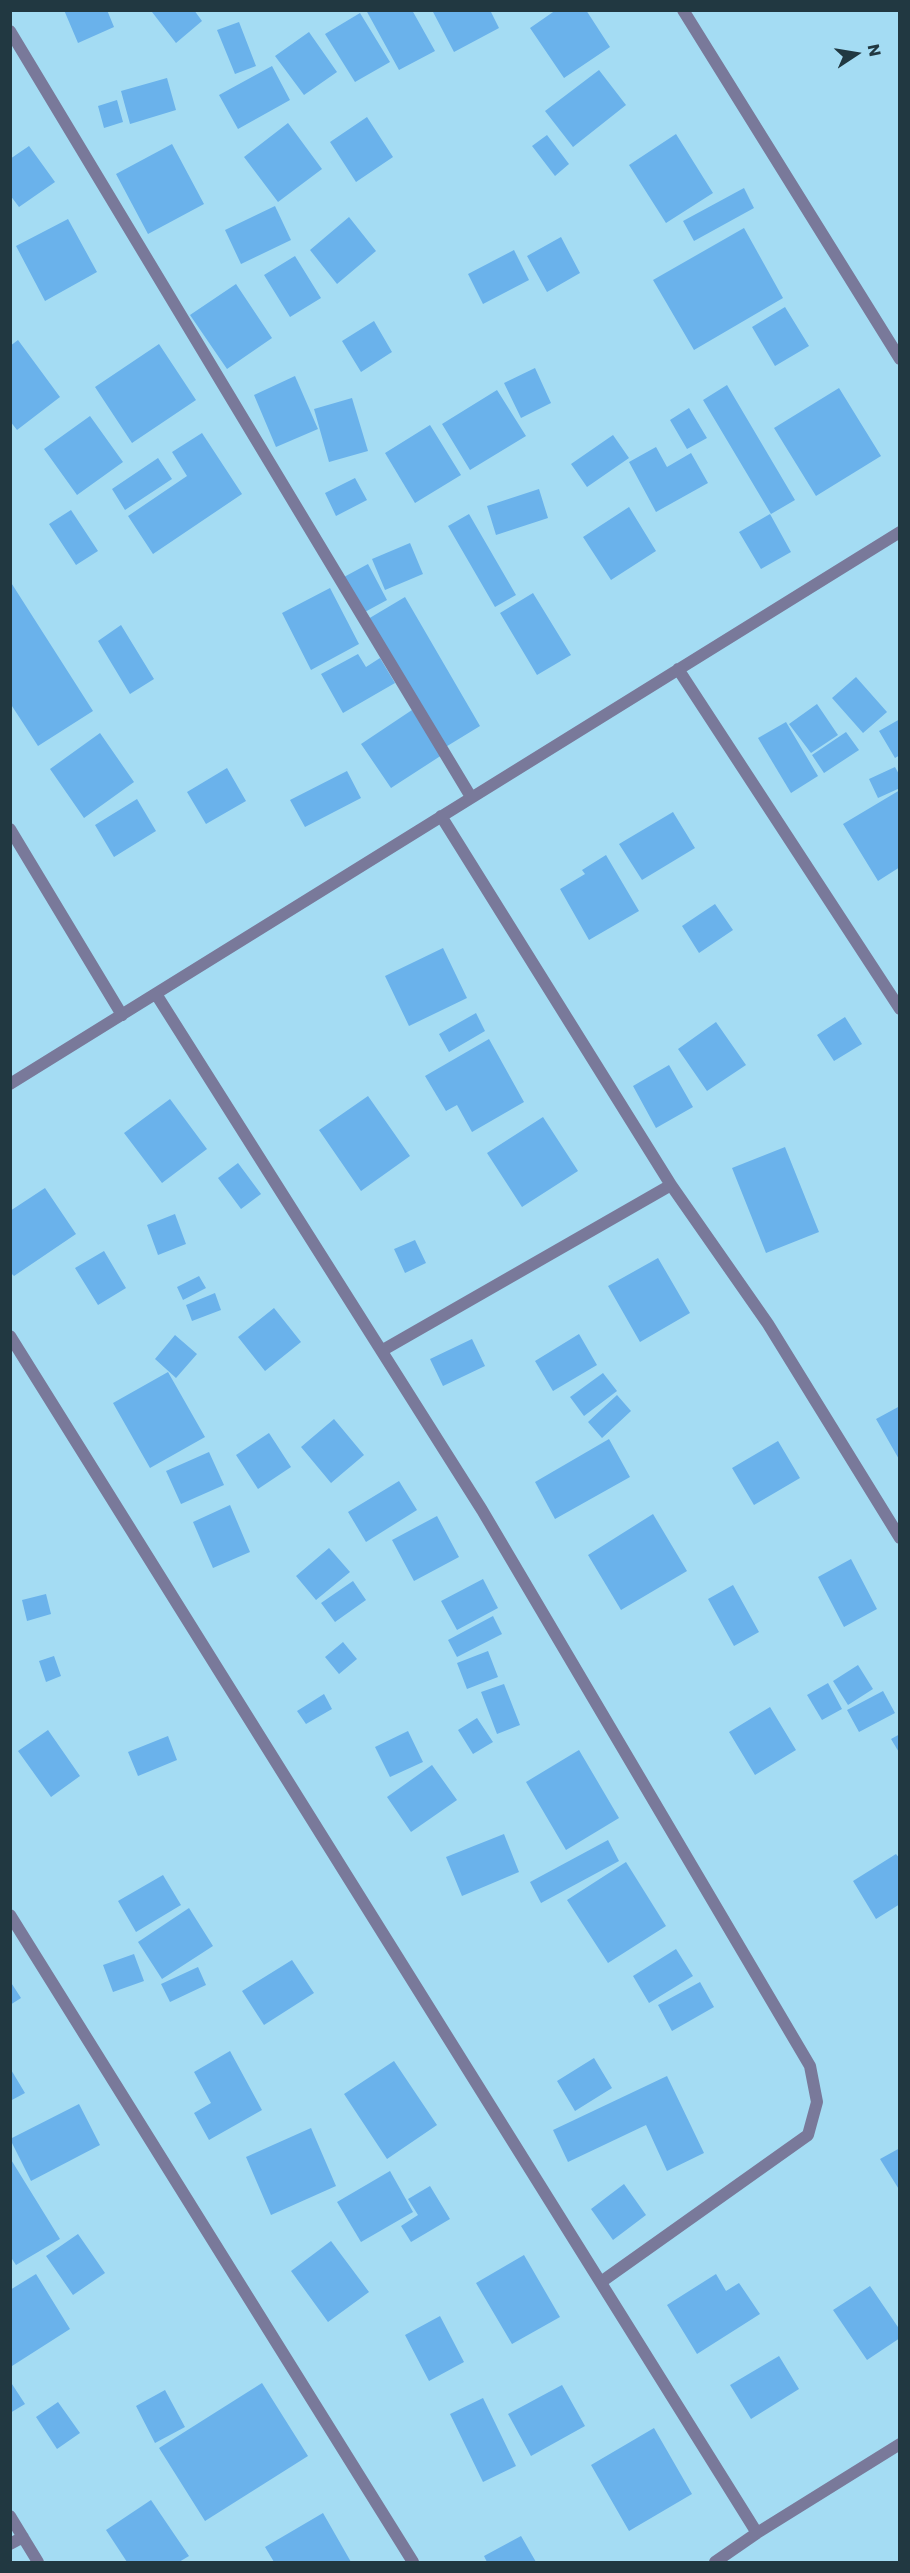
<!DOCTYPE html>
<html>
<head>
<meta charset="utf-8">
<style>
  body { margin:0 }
  #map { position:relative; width:910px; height:2573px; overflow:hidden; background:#a4dcf3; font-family:Poppins,sans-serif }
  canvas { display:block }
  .frame { position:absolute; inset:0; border:12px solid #213841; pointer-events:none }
  .north { position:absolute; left:826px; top:24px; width:60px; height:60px; -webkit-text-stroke:4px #a4dcf3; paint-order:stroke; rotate:78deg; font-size:16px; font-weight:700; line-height:24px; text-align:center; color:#213841 }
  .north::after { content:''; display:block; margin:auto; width:21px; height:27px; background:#213841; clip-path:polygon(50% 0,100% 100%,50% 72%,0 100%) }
</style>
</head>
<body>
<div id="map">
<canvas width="910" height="2573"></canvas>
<div class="frame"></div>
<div class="north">N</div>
</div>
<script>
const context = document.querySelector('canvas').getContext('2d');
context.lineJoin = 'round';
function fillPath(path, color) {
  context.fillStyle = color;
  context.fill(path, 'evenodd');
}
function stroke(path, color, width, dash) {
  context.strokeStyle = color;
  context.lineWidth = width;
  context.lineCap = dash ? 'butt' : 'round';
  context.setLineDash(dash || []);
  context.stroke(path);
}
const building = new Path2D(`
  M 64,10 L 107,10 L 114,27 L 78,43 Z
  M 154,10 L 194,10 L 202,21 L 176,43 L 152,12 Z
  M 366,10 L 412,10 L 435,51 L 399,70 Z
  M 432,10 L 490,10 L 499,28 L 454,52 Z
  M 556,10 L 586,10 L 610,47 L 564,78 L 530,28 Z
  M 360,13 L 390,62 L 355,82 L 325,34 Z
  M 239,22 L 256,66 L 235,74 L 217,30 Z
  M 309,32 L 337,72 L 304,95 L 275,56 Z
  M 272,66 L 290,100 L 238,129 L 219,95 Z
  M 599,70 L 626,105 L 573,147 L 545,111 Z
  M 167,78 L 176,110 L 130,124 L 121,91 Z
  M 117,100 L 123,122 L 104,128 L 98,106 Z
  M 367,117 L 393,157 L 356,182 L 330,142 Z
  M 288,123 L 322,169 L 278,202 L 244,157 Z
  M 676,134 L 713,193 L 666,223 L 629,165 Z
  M 547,135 L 569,164 L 555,176 L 532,146 Z
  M 172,144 L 204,204 L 148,234 L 116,174 Z
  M 29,146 L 55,182 L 19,207 L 10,195 L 10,159 Z
  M 744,188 L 754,208 L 694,241 L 683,221 Z
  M 275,206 L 291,240 L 241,264 L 225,230 Z
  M 349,217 L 376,251 L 337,284 L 310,250 Z
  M 68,219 L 97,272 L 45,301 L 16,246 Z
  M 744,228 L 783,298 L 694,350 L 653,280 Z
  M 561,237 L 580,273 L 547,292 L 527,256 Z
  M 514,250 L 529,280 L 483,304 L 468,274 Z
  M 295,256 L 321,298 L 290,317 L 264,275 Z
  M 236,284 L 272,338 L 227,369 L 190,315 Z
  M 785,307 L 809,346 L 775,366 L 752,327 Z
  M 374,321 L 392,352 L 361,372 L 342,341 Z
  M 18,340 L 60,397 L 17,430 L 10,421 L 10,346 Z
  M 159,344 L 196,400 L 132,443 L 95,387 Z
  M 535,368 L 551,403 L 521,418 L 504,383 Z
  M 295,376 L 318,429 L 276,447 L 254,395 Z
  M 727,385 L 795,500 L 771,514 L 703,400 Z
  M 839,388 L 881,456 L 816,496 L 774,428 Z
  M 497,390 L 526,436 L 470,470 L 442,424 Z
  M 352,398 L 368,451 L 329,462 L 314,409 Z
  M 689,408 L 707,438 L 687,449 L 670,420 Z
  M 90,416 L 123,462 L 77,495 L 44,449 Z
  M 430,425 L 461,475 L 415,503 L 385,453 Z
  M 202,433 L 242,494 L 153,554 L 128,516 L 187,476 L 172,452 Z
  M 613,435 L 629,458 L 587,487 L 571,464 Z
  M 656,447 L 667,467 L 691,453 L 708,483 L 656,512 L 629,462 Z
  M 158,458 L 172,479 L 125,510 L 112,489 Z
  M 355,478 L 367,500 L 336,516 L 325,493 Z
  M 539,489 L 548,518 L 496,535 L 487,506 Z
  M 629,507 L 656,551 L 611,580 L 583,537 Z
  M 71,510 L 98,551 L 76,565 L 49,524 Z
  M 469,514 L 516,595 L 495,607 L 448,526 Z
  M 770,514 L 791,552 L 761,569 L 739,532 Z
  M 410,543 L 423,574 L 385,590 L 372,559 Z
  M 368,564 L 387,600 L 363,613 L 344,577 Z
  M 10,581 L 93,711 L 38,746 L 10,703 Z
  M 330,588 L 359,644 L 311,670 L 282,613 Z
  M 533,593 L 571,655 L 537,675 L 500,613 Z
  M 405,597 L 480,726 L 444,748 L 368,619 Z
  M 121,625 L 154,679 L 130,694 L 98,641 Z
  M 358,654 L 366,667 L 380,658 L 395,683 L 343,713 L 321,674 Z
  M 856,677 L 887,712 L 863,733 L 832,698 Z
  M 817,704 L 838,735 L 811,753 L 789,724 Z
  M 412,710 L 442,755 L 391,788 L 361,744 Z
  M 900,719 L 900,755 L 895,758 L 879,731 Z
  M 786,722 L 818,776 L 791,793 L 758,738 Z
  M 846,732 L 859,750 L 824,773 L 812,755 Z
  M 100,733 L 134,782 L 84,818 L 50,769 Z
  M 895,767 L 900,776 L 900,788 L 878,798 L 869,779 Z
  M 227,768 L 246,801 L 206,824 L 187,792 Z
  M 347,771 L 361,798 L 305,827 L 290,800 Z
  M 900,790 L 900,867 L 878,881 L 843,824 Z
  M 137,799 L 156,831 L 114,857 L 95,825 Z
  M 673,812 L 695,848 L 642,880 L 619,844 Z
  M 606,855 L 639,911 L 589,940 L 560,889 L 585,874 L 582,870 Z
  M 715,904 L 733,930 L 699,953 L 682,926 Z
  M 443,948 L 467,998 L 409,1026 L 385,976 Z
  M 476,1013 L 485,1031 L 449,1052 L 439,1034 Z
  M 845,1017 L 862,1044 L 834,1061 L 817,1035 Z
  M 716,1022 L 746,1065 L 707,1091 L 678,1049 Z
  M 489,1039 L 524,1102 L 472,1132 L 457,1105 L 446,1111 L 425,1076 Z
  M 669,1065 L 693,1107 L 656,1128 L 633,1086 Z
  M 368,1096 L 410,1156 L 361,1191 L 319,1130 Z
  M 170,1099 L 207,1149 L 162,1183 L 124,1133 Z
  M 543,1117 L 578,1171 L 522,1207 L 487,1153 Z
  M 785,1147 L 819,1232 L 766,1253 L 732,1168 Z
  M 238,1163 L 261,1194 L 241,1209 L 218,1178 Z
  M 45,1188 L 76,1234 L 14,1276 L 10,1272 L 10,1211 Z
  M 175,1214 L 186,1244 L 158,1255 L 147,1225 Z
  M 415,1240 L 426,1263 L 405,1273 L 394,1249 Z
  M 104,1251 L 126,1288 L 98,1305 L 75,1268 Z
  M 658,1258 L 690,1313 L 640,1342 L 608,1286 Z
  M 199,1276 L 206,1288 L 183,1300 L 177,1287 Z
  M 215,1293 L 221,1310 L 192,1321 L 186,1305 Z
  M 274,1308 L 301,1342 L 265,1371 L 238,1337 Z
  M 579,1334 L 597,1365 L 553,1391 L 535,1361 Z
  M 175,1335 L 197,1354 L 176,1378 L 155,1359 Z
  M 472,1339 L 485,1366 L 443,1386 L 430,1359 Z
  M 168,1372 L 205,1437 L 150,1468 L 113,1403 Z
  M 603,1373 L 617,1391 L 584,1416 L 570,1397 Z
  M 617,1395 L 631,1411 L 602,1438 L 588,1422 Z
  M 900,1406 L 900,1461 L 876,1419 Z
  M 334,1419 L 364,1455 L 331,1483 L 301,1447 Z
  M 269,1433 L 291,1467 L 258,1489 L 236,1455 Z
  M 609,1439 L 630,1477 L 555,1519 L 535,1482 Z
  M 778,1441 L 800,1478 L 754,1505 L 732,1468 Z
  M 209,1452 L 224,1485 L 181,1504 L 166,1471 Z
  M 399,1481 L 417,1510 L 366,1542 L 348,1512 Z
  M 230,1505 L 250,1552 L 213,1568 L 193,1522 Z
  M 653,1514 L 687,1571 L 621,1610 L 588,1555 Z
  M 437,1516 L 459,1557 L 414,1581 L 392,1540 Z
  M 329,1548 L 350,1572 L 316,1600 L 296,1576 Z
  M 851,1559 L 877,1609 L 844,1627 L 818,1577 Z
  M 483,1579 L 498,1608 L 457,1630 L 441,1601 Z
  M 353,1581 L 366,1600 L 335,1622 L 321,1603 Z
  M 733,1585 L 759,1632 L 734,1646 L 708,1599 Z
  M 46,1594 L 51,1614 L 27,1621 L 22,1600 Z
  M 493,1616 L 502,1634 L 457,1657 L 448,1640 Z
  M 343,1642 L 357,1659 L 339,1674 L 325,1657 Z
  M 488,1651 L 498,1677 L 467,1689 L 457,1663 Z
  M 54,1656 L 61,1676 L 46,1682 L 39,1661 Z
  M 858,1665 L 873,1689 L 848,1705 L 833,1681 Z
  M 828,1683 L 842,1709 L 822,1720 L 807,1695 Z
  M 504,1684 L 520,1725 L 497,1734 L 481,1692 Z
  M 883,1691 L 895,1713 L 859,1732 L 847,1710 Z
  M 324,1694 L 332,1709 L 306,1724 L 297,1711 Z
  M 770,1707 L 796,1750 L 755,1775 L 729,1732 Z
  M 477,1718 L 493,1742 L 473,1754 L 458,1730 Z
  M 48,1730 L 80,1776 L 51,1797 L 18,1751 Z
  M 408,1731 L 423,1762 L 390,1777 L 375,1747 Z
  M 900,1734 L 900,1754 L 891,1739 Z
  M 168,1736 L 177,1760 L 138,1776 L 128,1752 Z
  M 579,1750 L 619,1818 L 566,1850 L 526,1782 Z
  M 432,1765 L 457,1800 L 411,1832 L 387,1797 Z
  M 504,1834 L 519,1872 L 462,1896 L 446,1857 Z
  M 608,1840 L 619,1861 L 541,1903 L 530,1882 Z
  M 896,1854 L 900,1859 L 900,1904 L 876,1919 L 853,1881 Z
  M 626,1862 L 666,1926 L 608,1963 L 567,1900 Z
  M 163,1875 L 181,1905 L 136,1932 L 118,1901 Z
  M 189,1908 L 213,1946 L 162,1979 L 138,1942 Z
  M 676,1949 L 693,1976 L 649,2003 L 633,1976 Z
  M 134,1954 L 144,1981 L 113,1992 L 103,1965 Z
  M 292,1960 L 314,1993 L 264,2025 L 242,1991 Z
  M 198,1967 L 206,1985 L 170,2002 L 161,1984 Z
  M 10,1981 L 21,1998 L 10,2005 Z
  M 700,1982 L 714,2007 L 672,2031 L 658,2005 Z
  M 230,2051 L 262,2110 L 209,2140 L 194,2113 L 211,2103 L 194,2072 Z
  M 594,2058 L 612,2088 L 575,2111 L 557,2081 Z
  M 394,2061 L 437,2125 L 387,2159 L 344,2094 Z
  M 10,2068 L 25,2093 L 10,2101 Z
  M 667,2076 L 704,2153 L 667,2171 L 646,2125 L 568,2162 L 553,2130 Z
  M 79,2104 L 100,2145 L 31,2181 L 10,2139 Z
  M 311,2128 L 336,2186 L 271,2215 L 246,2157 Z
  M 900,2148 L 900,2191 L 880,2159 Z
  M 10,2158 L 60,2239 L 16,2265 L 10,2256 Z
  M 390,2171 L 413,2212 L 361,2242 L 337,2202 Z
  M 624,2184 L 646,2215 L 613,2240 L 591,2209 Z
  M 430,2186 L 450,2219 L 411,2242 L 401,2226 L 418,2215 L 408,2199 Z
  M 78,2234 L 105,2273 L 73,2295 L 46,2256 Z
  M 331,2241 L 369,2292 L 328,2322 L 291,2271 Z
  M 524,2255 L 560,2317 L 512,2344 L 476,2283 Z
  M 36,2274 L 70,2329 L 12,2366 L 10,2290 Z
  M 716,2274 L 726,2291 L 739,2283 L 760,2314 L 697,2354 L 667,2305 Z
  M 870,2286 L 900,2330 L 900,2338 L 867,2360 L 833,2310 Z
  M 440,2316 L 464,2362 L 429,2381 L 405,2335 Z
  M 779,2356 L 799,2389 L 751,2419 L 730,2385 Z
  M 10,2381 L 25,2404 L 10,2413 Z
  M 262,2383 L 308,2456 L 205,2521 L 159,2448 Z
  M 562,2385 L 585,2426 L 531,2456 L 508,2414 Z
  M 165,2390 L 185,2427 L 155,2443 L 136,2406 Z
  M 483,2398 L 516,2466 L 483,2482 L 450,2414 Z
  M 58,2402 L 80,2433 L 57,2449 L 36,2417 Z
  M 654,2428 L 692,2494 L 629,2531 L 591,2465 Z
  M 151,2500 L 189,2556 L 179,2562 L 127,2562 L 106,2530 Z
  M 323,2513 L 351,2562 L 274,2562 L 265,2547 Z
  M 521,2536 L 536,2562 L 487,2562 L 484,2556 Z`);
const street = new Path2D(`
  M 683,10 L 900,359
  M 10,31 L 471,797
  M 678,669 L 900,1009
  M 441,816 L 671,1185 L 768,1324 L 900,1538
  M 10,829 L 122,1015
  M 156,994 L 482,1510 L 810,2066 L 817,2102 L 808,2135 L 601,2282
  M 10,1084 L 900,532
  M 10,1336 L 757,2533
  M 383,1350 L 671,1185
  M 10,1915 L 413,2562
  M 10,2516 L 38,2562
  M 10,2544 L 23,2537
  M 715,2562 L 757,2533 L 900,2444`);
fillPath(building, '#6ab2eb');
stroke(street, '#79799a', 12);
</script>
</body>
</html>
